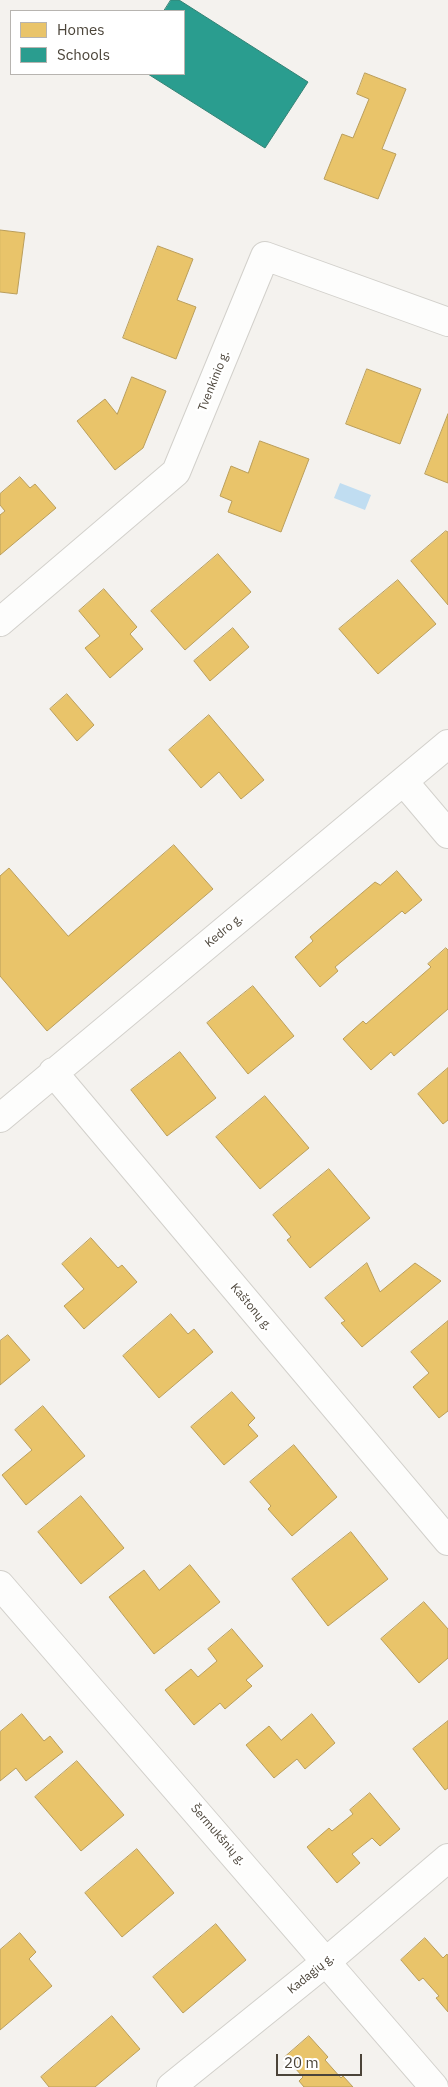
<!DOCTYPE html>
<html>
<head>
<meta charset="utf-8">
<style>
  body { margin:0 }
  #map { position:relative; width:448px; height:2087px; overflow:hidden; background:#f4f2ee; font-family:"IBM Plex Sans",sans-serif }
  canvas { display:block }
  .legend { position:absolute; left:10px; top:10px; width:175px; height:65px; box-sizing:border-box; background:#fff; border:1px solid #b7b4b0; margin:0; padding:6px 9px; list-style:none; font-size:15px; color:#4b4439 }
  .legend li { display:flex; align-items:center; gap:10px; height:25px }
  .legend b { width:25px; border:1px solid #b7b4b0 }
  .scale { position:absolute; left:276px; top:2054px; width:86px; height:22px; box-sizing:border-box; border:2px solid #4b4439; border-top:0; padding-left:6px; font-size:15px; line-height:18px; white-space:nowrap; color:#4b4439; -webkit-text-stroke:4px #fff; paint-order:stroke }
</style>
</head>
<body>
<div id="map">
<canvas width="448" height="2087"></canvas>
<ul class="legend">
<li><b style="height:14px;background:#e9c46a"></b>Homes</li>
<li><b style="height:14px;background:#2a9d8f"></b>Schools</li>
</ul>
<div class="scale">20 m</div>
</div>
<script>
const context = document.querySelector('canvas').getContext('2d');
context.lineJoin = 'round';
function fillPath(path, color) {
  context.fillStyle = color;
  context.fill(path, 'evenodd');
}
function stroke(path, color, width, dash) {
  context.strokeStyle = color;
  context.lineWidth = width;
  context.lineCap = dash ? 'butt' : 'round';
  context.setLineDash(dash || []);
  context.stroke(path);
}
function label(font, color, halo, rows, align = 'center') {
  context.font = font + ' "IBM Plex Sans",sans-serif';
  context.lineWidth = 5;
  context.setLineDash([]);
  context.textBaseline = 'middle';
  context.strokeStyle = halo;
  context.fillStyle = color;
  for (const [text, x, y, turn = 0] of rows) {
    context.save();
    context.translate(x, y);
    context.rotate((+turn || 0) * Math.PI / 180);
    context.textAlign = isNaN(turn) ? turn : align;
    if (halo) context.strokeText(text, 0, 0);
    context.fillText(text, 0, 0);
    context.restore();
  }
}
const water = new Path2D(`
  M 340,483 L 371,495 L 365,510 L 334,498 Z`);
const homes = new Path2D(`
  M 365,73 L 406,89 L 382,149 L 396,154 L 378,199 L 324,179 L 342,134 L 353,138 L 369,99 L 357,94 Z
  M 0,230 L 25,233 L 17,294 L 0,292 Z
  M 158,246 L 193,259 L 177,300 L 196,307 L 176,359 L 123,338 Z
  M 367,369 L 421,389 L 400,444 L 346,424 Z
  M 132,377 L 166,391 L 143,448 L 115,470 L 77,421 L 105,399 L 117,414 Z
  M 448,414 L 448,483 L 425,474 Z
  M 260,441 L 309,459 L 281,532 L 228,512 L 232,501 L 220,496 L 231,466 L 248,473 Z
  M 20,477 L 30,488 L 35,484 L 56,508 L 0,555 L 0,515 L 5,511 L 0,505 L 0,494 Z
  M 446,531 L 448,532 L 448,605 L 411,561 Z
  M 218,554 L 251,592 L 185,650 L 151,611 Z
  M 398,580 L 436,624 L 378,674 L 339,629 Z
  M 104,589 L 137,627 L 130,634 L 143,649 L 110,678 L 85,648 L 100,636 L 79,611 Z
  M 233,628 L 249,647 L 210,681 L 194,661 Z
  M 67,694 L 94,725 L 77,741 L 50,709 Z
  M 209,715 L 264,780 L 241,799 L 219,772 L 201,788 L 169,750 Z
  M 174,845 L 213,889 L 47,1031 L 0,976 L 0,876 L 9,868 L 68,936 Z
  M 397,871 L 422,900 L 405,914 L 402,911 L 335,967 L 338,971 L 320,987 L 295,957 L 313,941 L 310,937 L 375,882 L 380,885 Z
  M 446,948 L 448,950 L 448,1009 L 394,1056 L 391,1052 L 371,1070 L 343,1039 L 363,1021 L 366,1024 L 431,967 L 428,964 Z
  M 253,986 L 294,1036 L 248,1074 L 207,1023 Z
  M 180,1052 L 216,1098 L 167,1136 L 131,1090 Z
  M 448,1068 L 448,1120 L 443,1124 L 418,1094 Z
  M 265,1096 L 309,1148 L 260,1189 L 216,1137 Z
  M 329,1169 L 370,1218 L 310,1268 L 287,1240 L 291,1237 L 273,1215 Z
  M 91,1238 L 118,1268 L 122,1265 L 137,1282 L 84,1329 L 64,1306 L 84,1289 L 62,1264 Z
  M 367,1263 L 380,1292 L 415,1263 L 441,1281 L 362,1347 L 341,1323 L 345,1321 L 325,1298 Z
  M 171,1314 L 188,1334 L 194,1329 L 213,1352 L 159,1398 L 123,1356 Z
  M 448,1321 L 448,1411 L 439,1418 L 413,1387 L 429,1373 L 411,1352 Z
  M 8,1335 L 30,1360 L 0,1385 L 0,1341 Z
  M 232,1392 L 255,1418 L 248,1425 L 258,1436 L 224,1465 L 191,1427 Z
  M 43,1406 L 85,1456 L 26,1505 L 2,1475 L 32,1450 L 15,1430 Z
  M 294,1445 L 337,1497 L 292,1536 L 268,1509 L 271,1506 L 250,1482 Z
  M 81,1496 L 124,1548 L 81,1584 L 38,1532 Z
  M 351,1532 L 388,1579 L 328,1626 L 292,1579 Z
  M 190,1565 L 220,1602 L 154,1654 L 109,1597 L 144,1570 L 159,1590 Z
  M 424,1602 L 448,1629 L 448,1658 L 419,1683 L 381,1639 Z
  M 232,1629 L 263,1666 L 246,1680 L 252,1686 L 225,1709 L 220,1703 L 194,1725 L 165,1690 L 191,1669 L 198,1677 L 217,1661 L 208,1649 Z
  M 22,1714 L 44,1741 L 50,1736 L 63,1752 L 26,1781 L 16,1768 L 0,1781 L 0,1732 Z
  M 312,1714 L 335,1743 L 305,1769 L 297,1759 L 274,1778 L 246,1745 L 269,1726 L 281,1740 Z
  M 448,1721 L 448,1788 L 445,1790 L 413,1749 Z
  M 77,1761 L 124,1815 L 81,1851 L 35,1797 Z
  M 370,1793 L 400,1829 L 380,1846 L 372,1838 L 352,1854 L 360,1863 L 337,1883 L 307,1847 L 329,1828 L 332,1831 L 353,1814 L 350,1810 Z
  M 137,1849 L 174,1893 L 122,1937 L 85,1893 Z
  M 216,1924 L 246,1960 L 183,2013 L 153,1977 Z
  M 20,1933 L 36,1952 L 29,1959 L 52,1986 L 0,2030 L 0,1950 Z
  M 425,1938 L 443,1958 L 447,1954 L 448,1956 L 448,2012 L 436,1998 L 439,1996 L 423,1978 L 419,1981 L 401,1960 Z
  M 112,2016 L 140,2049 L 95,2087 L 49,2087 L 41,2077 Z
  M 309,2036 L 328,2057 L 325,2060 L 341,2078 L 343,2076 L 353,2087 L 304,2087 L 299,2081 L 303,2077 L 285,2057 Z`);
const schools = new Path2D(`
  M 171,0 L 179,0 L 308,82 L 265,148 L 148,74 L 184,74 L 184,11 L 164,11 Z`);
const minor = new Path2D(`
  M 0,622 L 176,472 L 265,256 L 448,322
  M 404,782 L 448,834
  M 53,1072 L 448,1541
  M 0,1118 L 448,744
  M 0,1585 L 434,2087
  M 171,2087 L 327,1961 L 448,1858`);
const streetNames = [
  ["Tvenkinio g.",214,381,-68],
  ["Kedro g.",224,931,-39],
  ["Kaštonų g.",251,1307,50],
  ["Šermukšnių g.",218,1835,49],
  ["Kadagių g.",311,1974,-39]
];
fillPath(water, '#c0ddf1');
fillPath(homes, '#e9c46a');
stroke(homes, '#ba9e5b', 1);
fillPath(schools, '#2a9d8f');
stroke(schools, '#348275', 1);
stroke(minor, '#d2d0cb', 30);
stroke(minor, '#fdfdfc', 28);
label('12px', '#4b4439', '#fff', streetNames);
</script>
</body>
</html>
